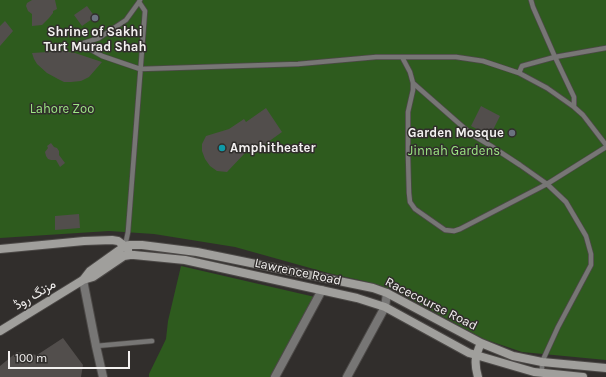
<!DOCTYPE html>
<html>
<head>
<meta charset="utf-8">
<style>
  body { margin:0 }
  #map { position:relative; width:606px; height:377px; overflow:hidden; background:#312e2c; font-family:Karla,sans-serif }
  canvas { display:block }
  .scale { position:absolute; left:8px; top:351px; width:122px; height:18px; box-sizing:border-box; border:2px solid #f3f1f0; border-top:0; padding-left:5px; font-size:12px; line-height:14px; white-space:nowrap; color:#f3f1f0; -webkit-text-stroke:3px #312e2c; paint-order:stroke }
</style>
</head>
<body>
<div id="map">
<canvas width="606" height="377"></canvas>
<div class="scale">100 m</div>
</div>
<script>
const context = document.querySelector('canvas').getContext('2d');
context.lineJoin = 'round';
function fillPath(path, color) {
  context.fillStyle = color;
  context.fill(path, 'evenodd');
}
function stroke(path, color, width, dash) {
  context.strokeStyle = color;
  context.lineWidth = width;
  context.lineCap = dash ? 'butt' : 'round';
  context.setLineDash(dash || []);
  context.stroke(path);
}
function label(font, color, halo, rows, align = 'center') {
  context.font = font + ' Karla,Vazirmatn,sans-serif';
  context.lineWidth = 3;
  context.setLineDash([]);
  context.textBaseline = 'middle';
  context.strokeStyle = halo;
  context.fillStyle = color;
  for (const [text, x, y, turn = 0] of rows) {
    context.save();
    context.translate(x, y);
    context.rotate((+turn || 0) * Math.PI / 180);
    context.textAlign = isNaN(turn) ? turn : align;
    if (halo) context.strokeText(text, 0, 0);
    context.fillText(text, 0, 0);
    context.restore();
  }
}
const green = new Path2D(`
  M 0,0 L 606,0 L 606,360 L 522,352 L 484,339 L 394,290 L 364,281 L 328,273 L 235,247 L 154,234 L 109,231 L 0,238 Z
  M 181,266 L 315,297 L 271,377 L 149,377 L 149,374 L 166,339 L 168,321 Z`);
const building = new Path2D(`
  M 32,0 L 55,0 L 57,9 L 53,11 L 53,13 L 49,18 L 42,25 L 32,26 L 32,14 L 28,11 L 26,6 L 27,3 Z
  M 87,6 L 95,17 L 82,26 L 74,15 Z
  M 5,21 L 13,31 L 0,46 L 0,26 Z
  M 63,51 L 75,53 L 102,62 L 89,77 L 81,81 L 71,82 L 64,82 L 58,79 L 47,73 L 37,64 L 34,59 L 32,53 Z
  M 481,106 L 500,116 L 490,136 L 471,126 Z
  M 266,108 L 282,132 L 261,147 L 259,144 L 245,153 L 227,172 L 217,171 L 210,166 L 205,159 L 202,151 L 202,144 L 206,136 L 229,129 L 244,119 L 246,122 Z
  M 51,143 L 54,147 L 57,148 L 59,151 L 59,155 L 65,163 L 60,167 L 56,160 L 51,160 L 48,159 L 46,156 L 45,152 L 48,148 L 47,146 Z
  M 79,214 L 80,228 L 55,230 L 55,216 Z
  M 63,338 L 83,365 L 81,377 L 0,377 L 0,366 L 17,352 L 37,355 Z`);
const lane = new Path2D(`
  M 531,0 L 533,7 L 555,57 L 574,97 L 574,107 L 583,115 L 606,145
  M 81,44 L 102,56 L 140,69 L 298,64 L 376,57 L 456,57 L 483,61 L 519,73 L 547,88 L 574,107
  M 81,44 L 99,38 L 126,20 L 139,2
  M 402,57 L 410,72 L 413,83 L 413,90 L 408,112 L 408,156 L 409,193 L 410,202 L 415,209 L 445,230 L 454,231 L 460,229 L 547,184 L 606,147
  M 519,73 L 522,66 L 555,57 L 606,48
  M 413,83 L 471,134 L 491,146 L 520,165 L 547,184 L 566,202 L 586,236 L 591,254 L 591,265 L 558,327 L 542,362 L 542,373
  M 125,246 L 128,232 L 145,11 L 139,2 L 140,0
  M 96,346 L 152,341`);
const street = new Path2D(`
  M 83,280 L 96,346 L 103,377
  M 275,377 L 322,290
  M 347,377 L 385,307 L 387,293`);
const secondary = new Path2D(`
  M 0,249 L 84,241 L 112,240 L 118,241 L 122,244 L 128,250
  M 83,280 L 90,271 L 125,246 L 130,245 L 142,245 L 197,252 L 373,288 L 387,293 L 481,343 L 513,356 L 542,362 L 606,368
  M 0,331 L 83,280 L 93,277 L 124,256 L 130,255 L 134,255 L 185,260 L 357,298 L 385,307 L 469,353 L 534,372 L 583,377
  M 478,377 C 474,363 475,356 481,343`);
const markers = [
  [95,18,4,"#6b7280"],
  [512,133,4,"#6b7280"],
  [222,148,4,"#0f9aa8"]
];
const poiNames = [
  ["Shrine of Sakhi",95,32],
  ["Turt Murad Shah",95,47],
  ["Garden Mosque",504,133,"right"],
  ["Amphitheater",230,148,"left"]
];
const parkNames = [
  ["Lahore Zoo",62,109],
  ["Jinnah Gardens",454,151]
];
const streetNames = [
  ["Lawrence Road",298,272,12],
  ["مزنگ روڈ",35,295,-31],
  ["Racecourse Road",431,304,27]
];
fillPath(green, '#2e5b1e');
fillPath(building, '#524e4c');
stroke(lane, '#4c4947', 6);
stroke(street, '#4c4947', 10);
stroke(secondary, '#4c4947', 10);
stroke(lane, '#777675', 4.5);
stroke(street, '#777675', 8);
stroke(secondary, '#a09f9c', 8);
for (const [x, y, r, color] of markers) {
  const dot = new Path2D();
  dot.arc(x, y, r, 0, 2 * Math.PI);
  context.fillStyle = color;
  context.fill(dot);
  stroke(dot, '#312e2c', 1.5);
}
label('bold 13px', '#f3f1f0', '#312e2c', poiNames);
label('13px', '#9de884', '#312e2c', parkNames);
label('13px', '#f3f1f0', '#312e2c', streetNames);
</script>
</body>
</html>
